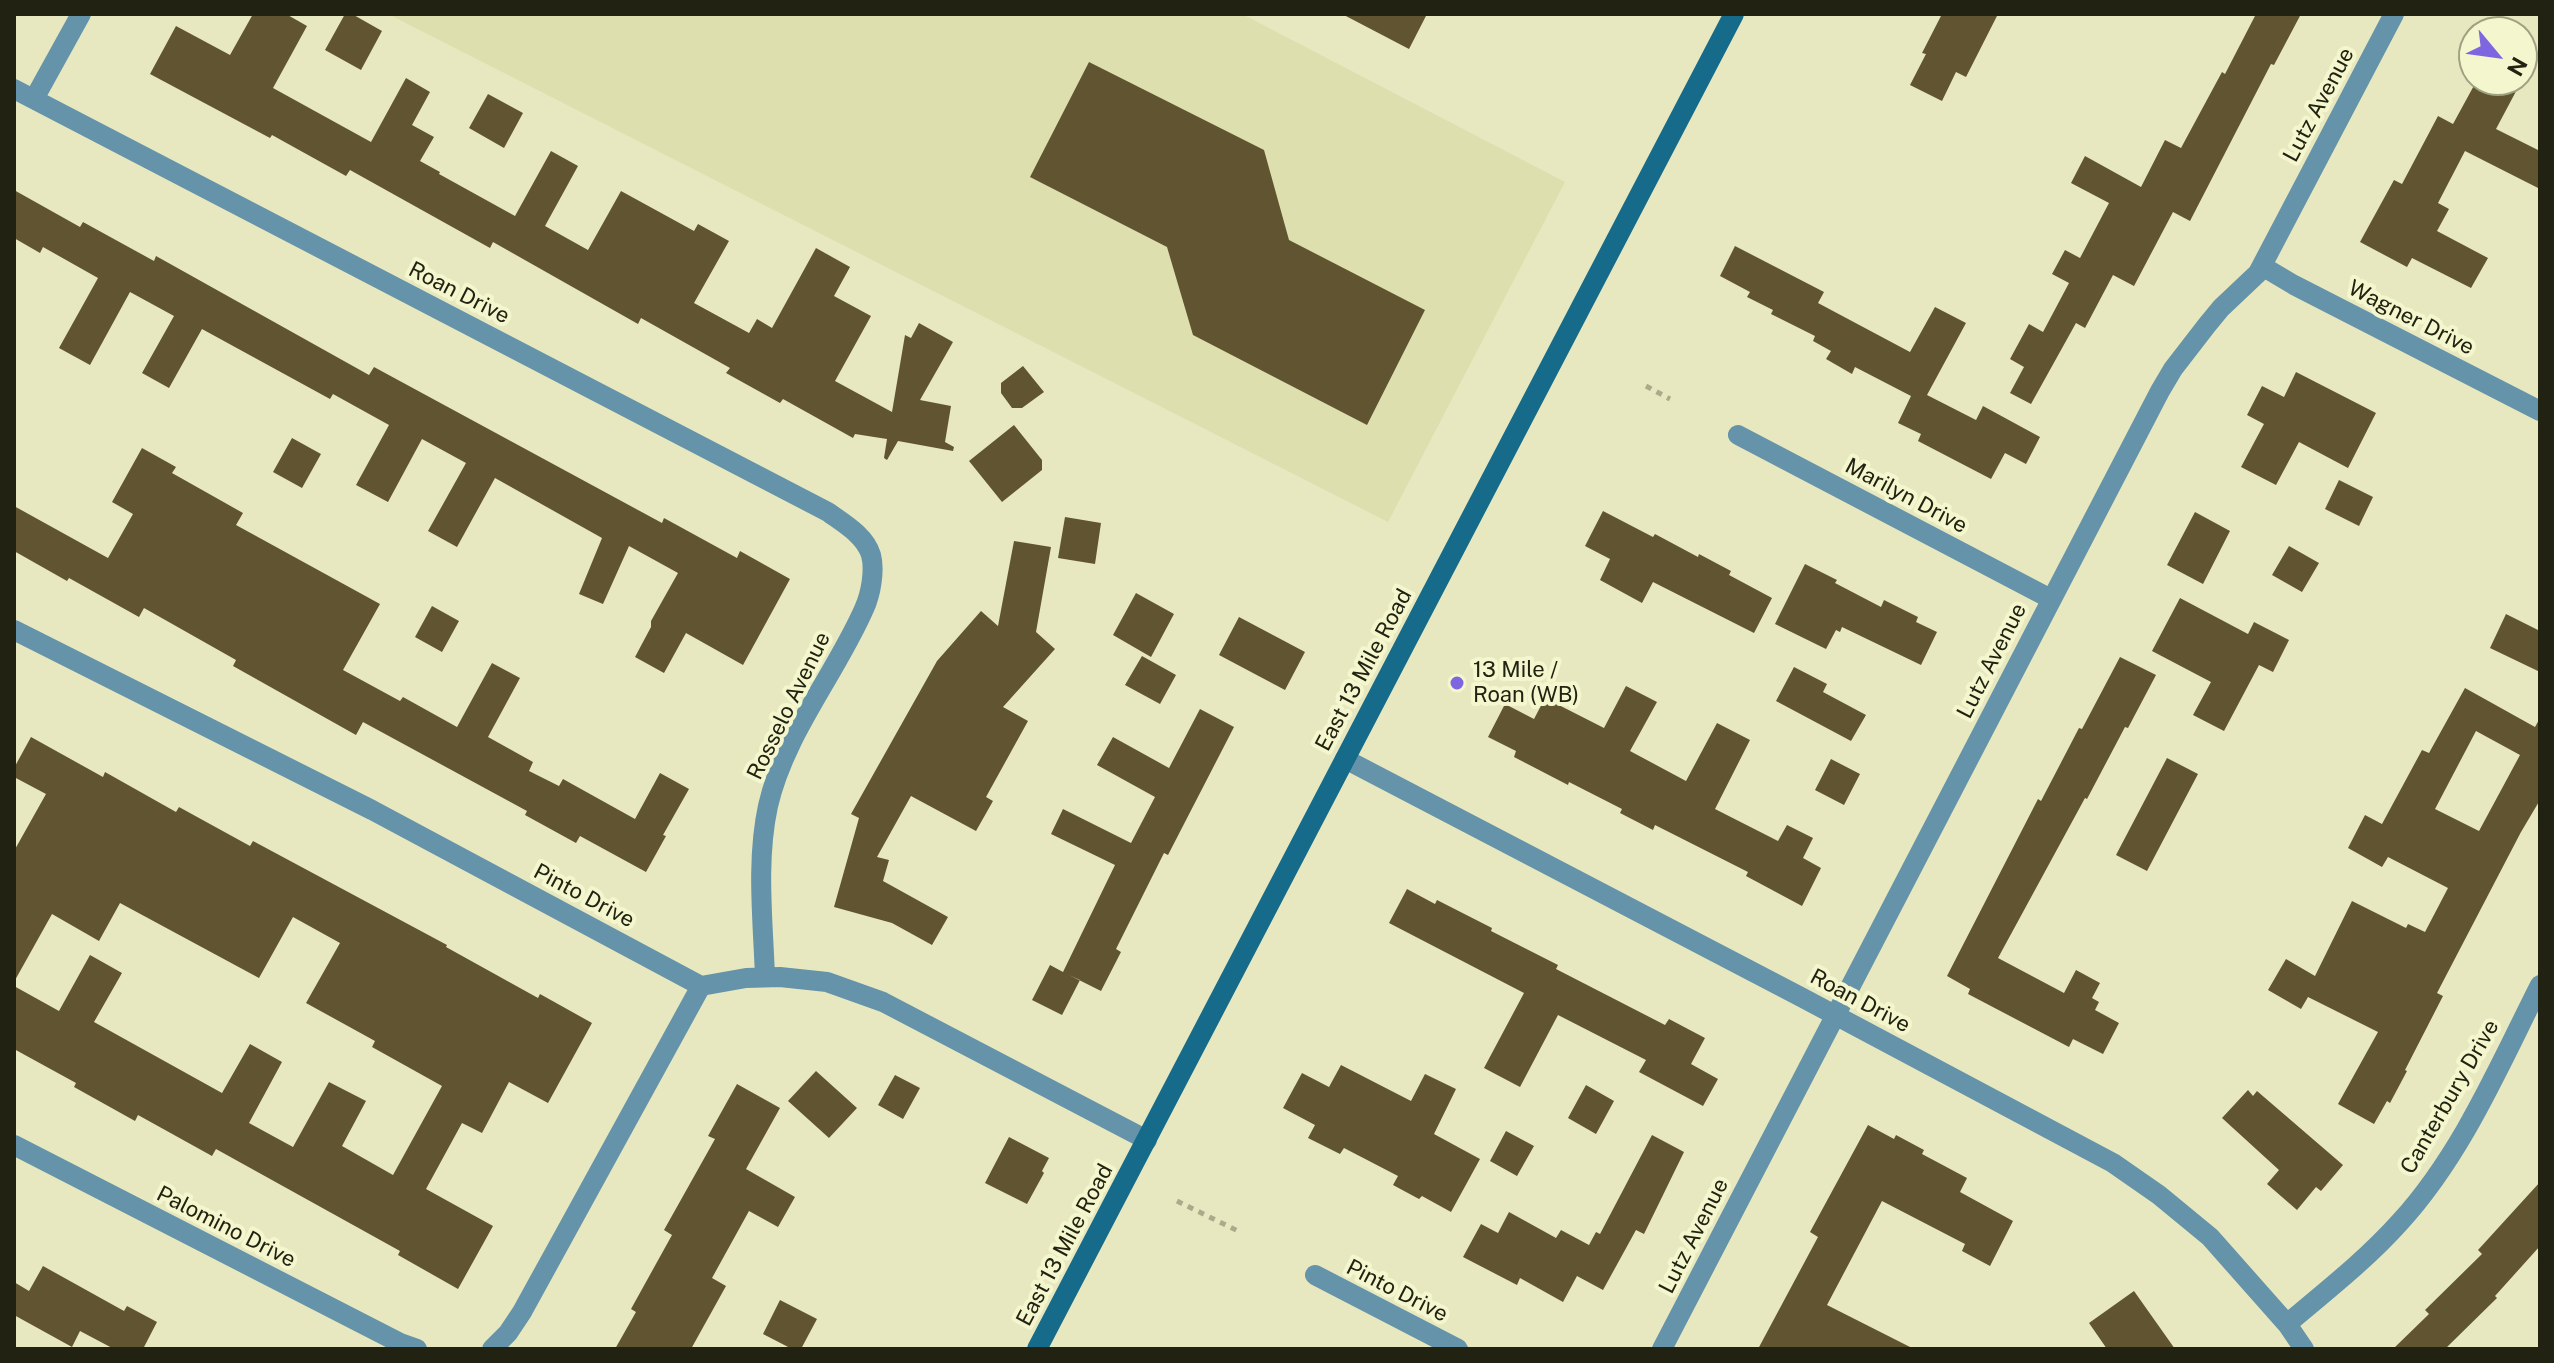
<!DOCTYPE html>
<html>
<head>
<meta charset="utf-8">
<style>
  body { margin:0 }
  #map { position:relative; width:2554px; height:1363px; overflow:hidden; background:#e7e8c0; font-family:"Public Sans",sans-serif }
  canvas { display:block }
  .frame { position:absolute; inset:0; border:16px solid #212212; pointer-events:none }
  .north { position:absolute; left:2458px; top:16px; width:80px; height:80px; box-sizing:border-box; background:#f4f6cd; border:2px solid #a0a182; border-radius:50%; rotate:119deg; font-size:22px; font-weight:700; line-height:32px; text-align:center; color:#212212 }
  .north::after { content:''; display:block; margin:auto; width:28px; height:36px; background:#7f66e1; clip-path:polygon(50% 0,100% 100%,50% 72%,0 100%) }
</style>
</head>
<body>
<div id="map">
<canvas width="2554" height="1363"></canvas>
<div class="frame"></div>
<div class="north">N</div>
</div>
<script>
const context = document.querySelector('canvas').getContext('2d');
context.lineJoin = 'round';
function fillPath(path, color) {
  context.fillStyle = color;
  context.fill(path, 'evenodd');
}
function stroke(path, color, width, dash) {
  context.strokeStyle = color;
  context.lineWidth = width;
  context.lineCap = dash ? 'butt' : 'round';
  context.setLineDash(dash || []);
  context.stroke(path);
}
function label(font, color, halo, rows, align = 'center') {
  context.font = font + ' "Public Sans",sans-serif';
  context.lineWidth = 8;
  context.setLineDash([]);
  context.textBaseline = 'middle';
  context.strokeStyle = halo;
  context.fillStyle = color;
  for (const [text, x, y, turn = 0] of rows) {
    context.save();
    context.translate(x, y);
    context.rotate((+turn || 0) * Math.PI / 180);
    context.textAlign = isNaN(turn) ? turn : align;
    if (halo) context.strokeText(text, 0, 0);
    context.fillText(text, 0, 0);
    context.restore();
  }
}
const built = new Path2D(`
  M 388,14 L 1242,14 L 1565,182 L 1388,522 Z`);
const building = new Path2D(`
  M 253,14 L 286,14 L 307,26 L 273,88 L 371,142 L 406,78 L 430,92 L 412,125 L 434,137 L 420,161 L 440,172 L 439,174 L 515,216 L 551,151 L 578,166 L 545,226 L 588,250 L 621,191 L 694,231 L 698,224 L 729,241 L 694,303 L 749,333 L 757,319 L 772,328 L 816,248 L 850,267 L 834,296 L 871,316 L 835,381 L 892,412 L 905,335 L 911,338 L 919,323 L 953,342 L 920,400 L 951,406 L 945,442 L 954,447 L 953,451 L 898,441 L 887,460 L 884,458 L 887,439 L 855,434 L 853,438 L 783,399 L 780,403 L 726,373 L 730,368 L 641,318 L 638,324 L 493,242 L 490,248 L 350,170 L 346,176 L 272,135 L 270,138 L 150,74 L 176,26 L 230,55 Z
  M 345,14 L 352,14 L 382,31 L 361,70 L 325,50 Z
  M 1342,14 L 1427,14 L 1409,49 Z
  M 1942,14 L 1998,14 L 1966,77 L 1956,72 L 1942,101 L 1910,85 L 1926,54 L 1922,53 Z
  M 2256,14 L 2301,14 L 2274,65 L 2271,64 L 2190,221 L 2173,212 L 2134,286 L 2113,275 L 2085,328 L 2076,323 L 2031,404 L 2010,393 L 2024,367 L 2010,359 L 2029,324 L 2043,332 L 2069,283 L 2052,274 L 2065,250 L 2080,258 L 2109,203 L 2071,183 L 2085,156 L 2141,187 L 2165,140 L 2181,148 L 2222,72 L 2225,74 Z
  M 1089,62 L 1264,150 L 1289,240 L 1425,310 L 1367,425 L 1193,335 L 1167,247 L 1030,177 Z
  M 2477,80 L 2522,80 L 2496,129 L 2540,151 L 2540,189 L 2465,151 L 2438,203 L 2449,209 L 2437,231 L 2488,258 L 2471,288 L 2412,258 L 2407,267 L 2360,242 L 2394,180 L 2402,184 L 2438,116 L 2453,124 Z
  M 488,94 L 523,113 L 504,148 L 469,128 Z
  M 14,190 L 80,227 L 83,222 L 154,261 L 156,256 L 369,375 L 374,367 L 662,523 L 664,518 L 737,558 L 740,551 L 790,579 L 743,665 L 686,633 L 664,673 L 635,657 L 651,627 L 651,621 L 678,573 L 629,546 L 603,604 L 579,594 L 602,538 L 495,478 L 457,547 L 428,531 L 466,463 L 422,439 L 388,502 L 356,485 L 389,425 L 333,394 L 330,399 L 202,329 L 169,388 L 142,373 L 174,316 L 130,292 L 90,365 L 59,348 L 98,278 L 43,247 L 40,253 L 14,238 Z
  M 1735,246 L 1824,292 L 1818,303 L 1910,352 L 1935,307 L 1966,323 L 1927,395 L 1976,420 L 1983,406 L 2040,437 L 2026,464 L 2005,453 L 1991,479 L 1918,441 L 1921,434 L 1898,423 L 1911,396 L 1855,367 L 1852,374 L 1826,359 L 1831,351 L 1813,341 L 1815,336 L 1771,314 L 1773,310 L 1747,297 L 1750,292 L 1720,276 Z
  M 1023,366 L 1044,392 L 1022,408 L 1012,408 L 1001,393 L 1001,383 Z
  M 2296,372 L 2376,413 L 2348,468 L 2299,442 L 2276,485 L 2241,467 L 2264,424 L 2247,415 L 2262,386 L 2284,397 Z
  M 1014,425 L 1042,460 L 1042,470 L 1002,502 L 969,461 Z
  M 292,438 L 321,454 L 302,488 L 273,472 Z
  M 142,448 L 176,467 L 172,473 L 243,513 L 236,525 L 380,604 L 343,670 L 400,701 L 403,697 L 457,727 L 492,663 L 520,678 L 488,737 L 533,762 L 529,771 L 559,786 L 563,779 L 635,819 L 660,773 L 689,789 L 663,835 L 666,836 L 646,872 L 580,836 L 576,843 L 525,815 L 527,811 L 363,722 L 356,735 L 233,666 L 236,660 L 144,608 L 139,617 L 69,578 L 67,581 L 14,551 L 14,506 L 108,558 L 133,514 L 112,502 Z
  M 2339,480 L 2373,497 L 2359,526 L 2325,509 Z
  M 1603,511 L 1653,537 L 1655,534 L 1698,557 L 1699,554 L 1731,571 L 1729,575 L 1772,598 L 1754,633 L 1653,582 L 1642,603 L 1600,580 L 1610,559 L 1585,546 Z
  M 2195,512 L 2230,531 L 2203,584 L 2167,565 Z
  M 1065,517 L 1101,523 L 1095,564 L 1058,558 Z
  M 1014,541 L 1051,547 L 1036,632 L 1055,649 L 1003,707 L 1028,721 L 986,797 L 993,801 L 976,831 L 911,796 L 877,857 L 889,860 L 883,881 L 948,917 L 932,945 L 892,923 L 834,907 L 859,818 L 851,814 L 937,661 L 981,611 L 998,626 Z
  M 2289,546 L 2319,563 L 2302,592 L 2272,575 Z
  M 1805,564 L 1837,580 L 1835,583 L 1881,607 L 1884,600 L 1918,617 L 1916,622 L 1937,632 L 1921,665 L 1842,627 L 1840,632 L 1836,630 L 1826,649 L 1775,624 Z
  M 1136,593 L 1174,614 L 1151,657 L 1113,635 Z
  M 2180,598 L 2248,634 L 2254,622 L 2289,640 L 2273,672 L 2259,665 L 2224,731 L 2193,715 L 2211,682 L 2152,651 Z
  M 432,606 L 459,621 L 442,652 L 415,637 Z
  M 2506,614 L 2540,631 L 2540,672 L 2490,648 Z
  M 1239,617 L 1305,652 L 1285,690 L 1219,655 Z
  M 1142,656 L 1176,675 L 1160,704 L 1125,685 Z
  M 2120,657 L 2156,675 L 2128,728 L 2125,727 L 2087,799 L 2085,798 L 1998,958 L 2064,993 L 2076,970 L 2100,983 L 2092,998 L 2099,1002 L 2095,1010 L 2119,1023 L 2103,1054 L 2073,1039 L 2069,1047 L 1968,994 L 1970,989 L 1947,976 L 2038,799 L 2041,801 L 2079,728 L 2082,729 Z
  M 1794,667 L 1827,684 L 1823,692 L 1866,715 L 1851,741 L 1776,701 Z
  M 1626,686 L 1657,702 L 1630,751 L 1686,781 L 1717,723 L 1750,740 L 1715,809 L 1778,841 L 1787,825 L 1813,838 L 1803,858 L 1821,868 L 1802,906 L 1746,876 L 1748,872 L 1655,825 L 1653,830 L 1620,813 L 1622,809 L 1569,782 L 1568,785 L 1514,757 L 1516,751 L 1488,737 L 1505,704 L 1534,719 L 1545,698 L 1604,728 Z
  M 2465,688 L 2535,727 L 2540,718 L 2540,800 L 2521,832 L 2437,993 L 2443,996 L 2405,1070 L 2407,1071 L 2390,1103 L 2387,1101 L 2374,1124 L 2338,1104 L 2378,1032 L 2308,997 L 2301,1009 L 2268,990 L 2286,959 L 2315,976 L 2352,901 L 2406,928 L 2408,924 L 2425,932 L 2448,888 L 2388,857 L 2382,867 L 2348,848 L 2365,815 L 2382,824 L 2422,750 L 2429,753 ZM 2476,731 L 2520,755 L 2479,831 L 2435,809 Z
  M 1200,709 L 1234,727 L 1168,855 L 1164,853 L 1116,949 L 1121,952 L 1101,991 L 1069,975 L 1080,980 L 1062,1015 L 1032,1000 L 1050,965 L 1063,972 L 1115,865 L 1051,834 L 1063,809 L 1131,843 L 1155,797 L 1097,765 L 1113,737 L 1169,768 Z
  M 31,737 L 103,777 L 105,772 L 176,812 L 179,807 L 250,846 L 253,841 L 447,945 L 446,947 L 538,998 L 540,994 L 592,1023 L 548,1103 L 509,1082 L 482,1133 L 462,1123 L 426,1189 L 493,1226 L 458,1289 L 398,1255 L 400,1251 L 216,1149 L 212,1156 L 138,1115 L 135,1121 L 74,1087 L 76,1083 L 14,1049 L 14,986 L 59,1011 L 90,955 L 122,973 L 94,1022 L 222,1093 L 250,1044 L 282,1062 L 249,1123 L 293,1147 L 329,1082 L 366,1101 L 342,1146 L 393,1175 L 442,1086 L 372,1047 L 375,1041 L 306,1003 L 340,943 L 293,917 L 259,978 L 120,903 L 99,941 L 52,914 L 14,982 L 14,851 L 46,794 L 14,777 L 14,768 Z
  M 2167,758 L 2198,774 L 2147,871 L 2116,855 Z
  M 1831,759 L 1860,774 L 1844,805 L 1815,790 Z
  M 1407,889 L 1435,904 L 1437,900 L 1492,928 L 1491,931 L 1558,965 L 1556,969 L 1665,1025 L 1669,1019 L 1705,1038 L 1691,1064 L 1718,1079 L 1703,1106 L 1639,1072 L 1646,1060 L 1558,1015 L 1520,1087 L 1484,1068 L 1524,993 L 1389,923 Z
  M 1341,1065 L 1411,1101 L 1425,1074 L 1456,1089 L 1434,1134 L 1480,1159 L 1451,1212 L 1422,1196 L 1419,1199 L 1393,1185 L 1398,1176 L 1344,1148 L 1340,1154 L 1308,1138 L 1315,1125 L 1283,1108 L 1302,1073 L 1329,1087 Z
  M 816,1071 L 857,1108 L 829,1138 L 788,1101 Z
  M 895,1075 L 920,1088 L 903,1119 L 878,1105 Z
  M 737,1084 L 780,1108 L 746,1169 L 795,1197 L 778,1227 L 749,1211 L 712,1278 L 726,1286 L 691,1349 L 615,1349 L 636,1312 L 631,1309 L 672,1235 L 664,1230 L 715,1139 L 708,1136 Z
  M 1586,1085 L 1614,1101 L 1596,1134 L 1568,1118 Z
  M 2248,1090 L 2253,1096 L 2257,1091 L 2343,1165 L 2321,1191 L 2316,1187 L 2297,1210 L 2267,1184 L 2279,1170 L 2222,1118 Z
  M 1868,1125 L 1894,1139 L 1896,1135 L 1924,1150 L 1922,1154 L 1967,1178 L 1960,1192 L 2013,1221 L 1990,1266 L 1962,1251 L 1965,1244 L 1882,1201 L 1827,1305 L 1914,1349 L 1758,1349 L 1818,1237 L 1810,1232 Z
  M 1506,1131 L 1534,1146 L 1517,1176 L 1490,1161 Z
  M 1652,1135 L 1684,1152 L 1644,1234 L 1636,1230 L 1603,1290 L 1577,1276 L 1563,1302 L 1520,1278 L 1517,1285 L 1463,1257 L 1481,1224 L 1498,1233 L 1509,1212 L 1556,1238 L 1561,1230 L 1589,1245 L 1596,1232 L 1600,1234 Z
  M 1009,1137 L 1049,1158 L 1042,1171 L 1044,1173 L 1027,1204 L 985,1183 Z
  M 2540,1182 L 2540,1246 L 2495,1296 L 2497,1298 L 2445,1349 L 2393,1349 L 2429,1314 L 2425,1310 L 2482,1254 L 2478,1250 Z
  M 43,1266 L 124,1311 L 127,1306 L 157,1322 L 143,1349 L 114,1349 L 80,1331 L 72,1347 L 14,1315 L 14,1282 L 29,1291 Z
  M 2134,1291 L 2175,1349 L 2107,1349 L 2089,1323 Z
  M 780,1300 L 817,1319 L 801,1349 L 792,1349 L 763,1334 Z`);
const path = new Path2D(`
  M 1646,386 L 1670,399
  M 1177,1201 L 1238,1231`);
const street = new Path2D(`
  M 14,89 L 828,512 C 843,523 865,535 871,555 C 875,570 871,594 864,609 C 835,675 784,735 768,806 C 756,861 763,921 765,977
  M 34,99 L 81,14
  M 2262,266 L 2294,285 L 2540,411
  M 1738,435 L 2051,599
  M 14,630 L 372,810 L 701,986 L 746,978 L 780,977 L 827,982 L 883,1002 L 1147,1140
  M 1345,759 L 1801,997 L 2113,1163 L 2159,1195 L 2210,1237 L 2287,1324 L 2304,1349
  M 14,1145 L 400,1343 L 417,1349
  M 1315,1275 L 1458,1349
  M 2287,1324 C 2326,1291 2366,1260 2400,1222 C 2462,1154 2499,1066 2540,985
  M 492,1349 L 508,1333 L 522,1312 L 701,986
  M 1662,1349 L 2160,391 L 2173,369 L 2207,325 L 2221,308 L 2258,273 L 2394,14`);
const secondary = new Path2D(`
  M 1037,1349 L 1734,14`);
const markers = [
  [1457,683,8,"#7f66e1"]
];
const streetNames = [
  ["Lutz Avenue",2319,105,-62],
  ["Roan Drive",459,293,27],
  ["Wagner Drive",2411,318,27],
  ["Marilyn Drive",1906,496,28],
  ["Lutz Avenue",1992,661,-63],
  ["East 13 Mile Road",1364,670,-62],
  ["Rosselo Avenue",789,706,-64],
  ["Pinto Drive",584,896,28],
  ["Roan Drive",1860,1001,28],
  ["Canterbury Drive",2450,1097,-60],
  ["Palomino Drive",226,1227,27],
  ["Lutz Avenue",1694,1236,-63],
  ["East 13 Mile Road",1065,1245,-62],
  ["Pinto Drive",1397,1291,27]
];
const poiNames = [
  ["13 Mile /",1473,670],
  ["Roan (WB)",1473,695]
];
fillPath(built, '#dddfae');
fillPath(building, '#615431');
stroke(path, '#aaab8b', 5, [6, 6]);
stroke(street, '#6593a9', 20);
stroke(secondary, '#166b8a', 20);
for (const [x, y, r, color] of markers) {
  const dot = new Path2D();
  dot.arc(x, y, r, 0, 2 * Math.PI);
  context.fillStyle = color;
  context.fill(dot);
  stroke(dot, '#f4f6cd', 3);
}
label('22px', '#212212', '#f4f6cd', streetNames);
label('22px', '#212212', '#f4f6cd', poiNames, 'left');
</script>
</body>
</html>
